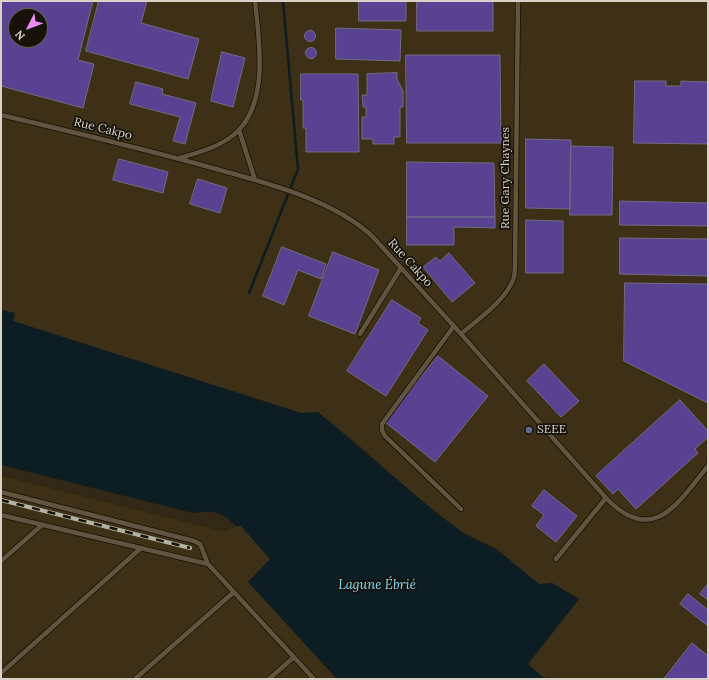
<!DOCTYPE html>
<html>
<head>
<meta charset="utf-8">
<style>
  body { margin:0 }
  #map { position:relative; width:709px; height:680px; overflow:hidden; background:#322815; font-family:Lora,serif }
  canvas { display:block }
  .frame { position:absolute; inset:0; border:2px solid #d9d3c7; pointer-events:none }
  .north { position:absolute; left:8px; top:8px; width:40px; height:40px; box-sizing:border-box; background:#16120a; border:1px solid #645f56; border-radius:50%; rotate:228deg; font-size:11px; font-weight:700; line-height:16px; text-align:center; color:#d9d3c7 }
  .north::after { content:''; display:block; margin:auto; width:14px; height:18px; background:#ee8bf7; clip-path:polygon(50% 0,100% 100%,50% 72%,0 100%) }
</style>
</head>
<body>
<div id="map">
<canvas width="709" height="680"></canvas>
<div class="frame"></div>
<div class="north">N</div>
</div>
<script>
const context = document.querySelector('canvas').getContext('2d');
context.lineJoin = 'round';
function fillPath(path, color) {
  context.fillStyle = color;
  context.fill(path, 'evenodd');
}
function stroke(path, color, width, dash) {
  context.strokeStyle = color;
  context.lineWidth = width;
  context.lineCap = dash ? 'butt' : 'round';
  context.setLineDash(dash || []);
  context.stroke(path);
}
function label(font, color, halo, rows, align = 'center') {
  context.font = font + ' Lora,serif';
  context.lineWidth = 3.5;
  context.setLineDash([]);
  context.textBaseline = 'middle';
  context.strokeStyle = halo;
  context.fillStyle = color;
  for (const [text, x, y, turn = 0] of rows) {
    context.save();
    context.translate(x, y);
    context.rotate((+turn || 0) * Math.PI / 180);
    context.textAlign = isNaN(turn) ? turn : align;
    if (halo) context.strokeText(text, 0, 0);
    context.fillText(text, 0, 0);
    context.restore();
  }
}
const built = new Path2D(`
  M 1,1 L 708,1 L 708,679 L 551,679 L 548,676 L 545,679 L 528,664 L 579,599 L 552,583 L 539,584 L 497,549 L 465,534 L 406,488 L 357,443 L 318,412 L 301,413 L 210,384 L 13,321 L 15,313 L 1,310 ZM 16,16 L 40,16 L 40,40 L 16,40 Z
  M 1,476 L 225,532 L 240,524 L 270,559 L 249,582 L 337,679 L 1,679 Z`);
const water = new Path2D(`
  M 1,310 L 15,313 L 13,321 L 301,413 L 318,412 L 440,516 L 465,534 L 496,549 L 539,584 L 552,583 L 579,599 L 528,664 L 545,679 L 337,679 L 248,582 L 270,559 L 240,525 L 237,527 C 222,511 214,510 193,513 L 1,465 Z`);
const stream = new Path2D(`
  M 249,293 L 298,169 L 283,1`);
const building = new Path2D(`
  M 1,1 L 93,1 L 78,60 L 94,64 L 83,108 L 1,86 ZM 16,16 L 40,16 L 40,40 L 16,40 Z
  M 99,1 L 147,1 L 141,23 L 199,39 L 188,79 L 86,51 Z
  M 359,1 L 406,1 L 406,21 L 359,21 Z
  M 417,1 L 493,1 L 493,31 L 417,31 Z
  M 336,28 L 401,30 L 400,61 L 336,59 Z
  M304.5 36a5.5 5.5 0 1 1 11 0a5.5 5.5 0 1 1-11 0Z
  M305.5 53a5.5 5.5 0 1 1 11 0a5.5 5.5 0 1 1-11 0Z
  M 222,52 L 245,58 L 233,107 L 211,101 Z
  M 406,55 L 500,55 L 501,143 L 407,143 Z
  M 397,73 L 397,79 L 403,91 L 403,107 L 400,107 L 400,137 L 394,137 L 394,144 L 373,144 L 373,139 L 362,139 L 362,117 L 366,117 L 366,107 L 363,107 L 362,95 L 367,95 L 367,74 Z
  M 301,74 L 358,74 L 359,152 L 306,152 L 306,128 L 303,128 L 303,100 L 301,100 Z
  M 635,81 L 666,81 L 666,86 L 681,86 L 681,81 L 708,82 L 708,144 L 634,143 Z
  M 136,82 L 163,89 L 162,94 L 196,103 L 185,144 L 173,141 L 180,117 L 130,104 Z
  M 526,139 L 571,140 L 570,209 L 526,208 Z
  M 571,146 L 613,147 L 612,215 L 570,215 Z
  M 119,159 L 168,172 L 163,193 L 113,180 Z
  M 407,162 L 494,163 L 495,217 L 407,217 Z
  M 198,179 L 227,188 L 220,213 L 190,204 Z
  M 620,201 L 708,203 L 708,226 L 620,225 Z
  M 407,217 L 495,217 L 495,228 L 454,227 L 454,245 L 407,245 Z
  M 526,220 L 563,221 L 563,273 L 526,273 Z
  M 620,238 L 708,239 L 708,276 L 620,274 Z
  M 282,247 L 326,264 L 321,279 L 298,270 L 284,305 L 263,296 Z
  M 333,252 L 379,270 L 355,334 L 309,316 Z
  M 449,253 L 475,283 L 452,302 L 423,267 L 436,257 L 440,261 Z
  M 625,283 L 708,284 L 708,403 L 624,361 Z
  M 392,300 L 421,318 L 418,323 L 428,330 L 386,396 L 347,371 Z
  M 438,356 L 488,396 L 435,462 L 385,422 Z
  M 544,364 L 579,401 L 561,417 L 527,381 Z
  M 680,400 L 708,431 L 708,437 L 695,449 L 698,453 L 636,509 L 618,489 L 613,494 L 596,476 Z
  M 544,490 L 577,516 L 556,542 L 536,526 L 544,515 L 532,506 Z
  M 708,584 L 708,600 L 700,594 Z
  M 688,594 L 708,610 L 708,626 L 680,604 Z
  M 692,643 L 708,656 L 708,679 L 664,679 Z`);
const service = new Path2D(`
  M 1,115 C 73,132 145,149 216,169 C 267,183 334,200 373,237 L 461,334 L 606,498 C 653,547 678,503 708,466
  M 239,130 L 255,180
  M 180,158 C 200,152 223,146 238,131 C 269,99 259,40 255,1
  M 454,326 L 382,424 L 382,430 L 385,436 L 461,509
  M 360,334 L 401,268
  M 461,334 C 478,319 504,302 513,280 C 515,276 515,270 515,265 L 518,1
  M 1,492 L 194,541 L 200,544 L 208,564 L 314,679
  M 1,515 L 208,564
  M 556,559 L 606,498
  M 1,561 L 42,525
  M 1,673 L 141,548
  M 135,679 L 234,592
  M 269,679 L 294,657`);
const rail = new Path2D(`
  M 1,500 L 190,548`);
const markers = [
  [529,430,4,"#5c6f8a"]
];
const streetNames = [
  ["Rue Cakpo",103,129,14],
  ["Rue Gary Chaynes",506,178,-90],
  ["Rue Cakpo",410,263,48]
];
const poiNames = [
  ["SEEE",537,430]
];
const waterNames = [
  ["Lagune Ébrié",377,585]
];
fillPath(built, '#3d3016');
fillPath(water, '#0c1d23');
stroke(stream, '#0c1d23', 2.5);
fillPath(building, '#5a4192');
stroke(building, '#716c82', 1);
stroke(service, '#1a1001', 6);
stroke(service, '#615541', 4.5);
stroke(rail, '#b7b0a3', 4);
stroke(rail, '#16120a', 2.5, [8]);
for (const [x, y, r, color] of markers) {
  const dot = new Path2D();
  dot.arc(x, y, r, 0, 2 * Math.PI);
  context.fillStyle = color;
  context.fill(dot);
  stroke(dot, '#16120a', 1.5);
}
label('12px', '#d9d3c7', '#16120a', streetNames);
label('12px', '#d9d3c7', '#16120a', poiNames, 'left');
label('italic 13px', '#84dcfb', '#16120a', waterNames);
</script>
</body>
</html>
